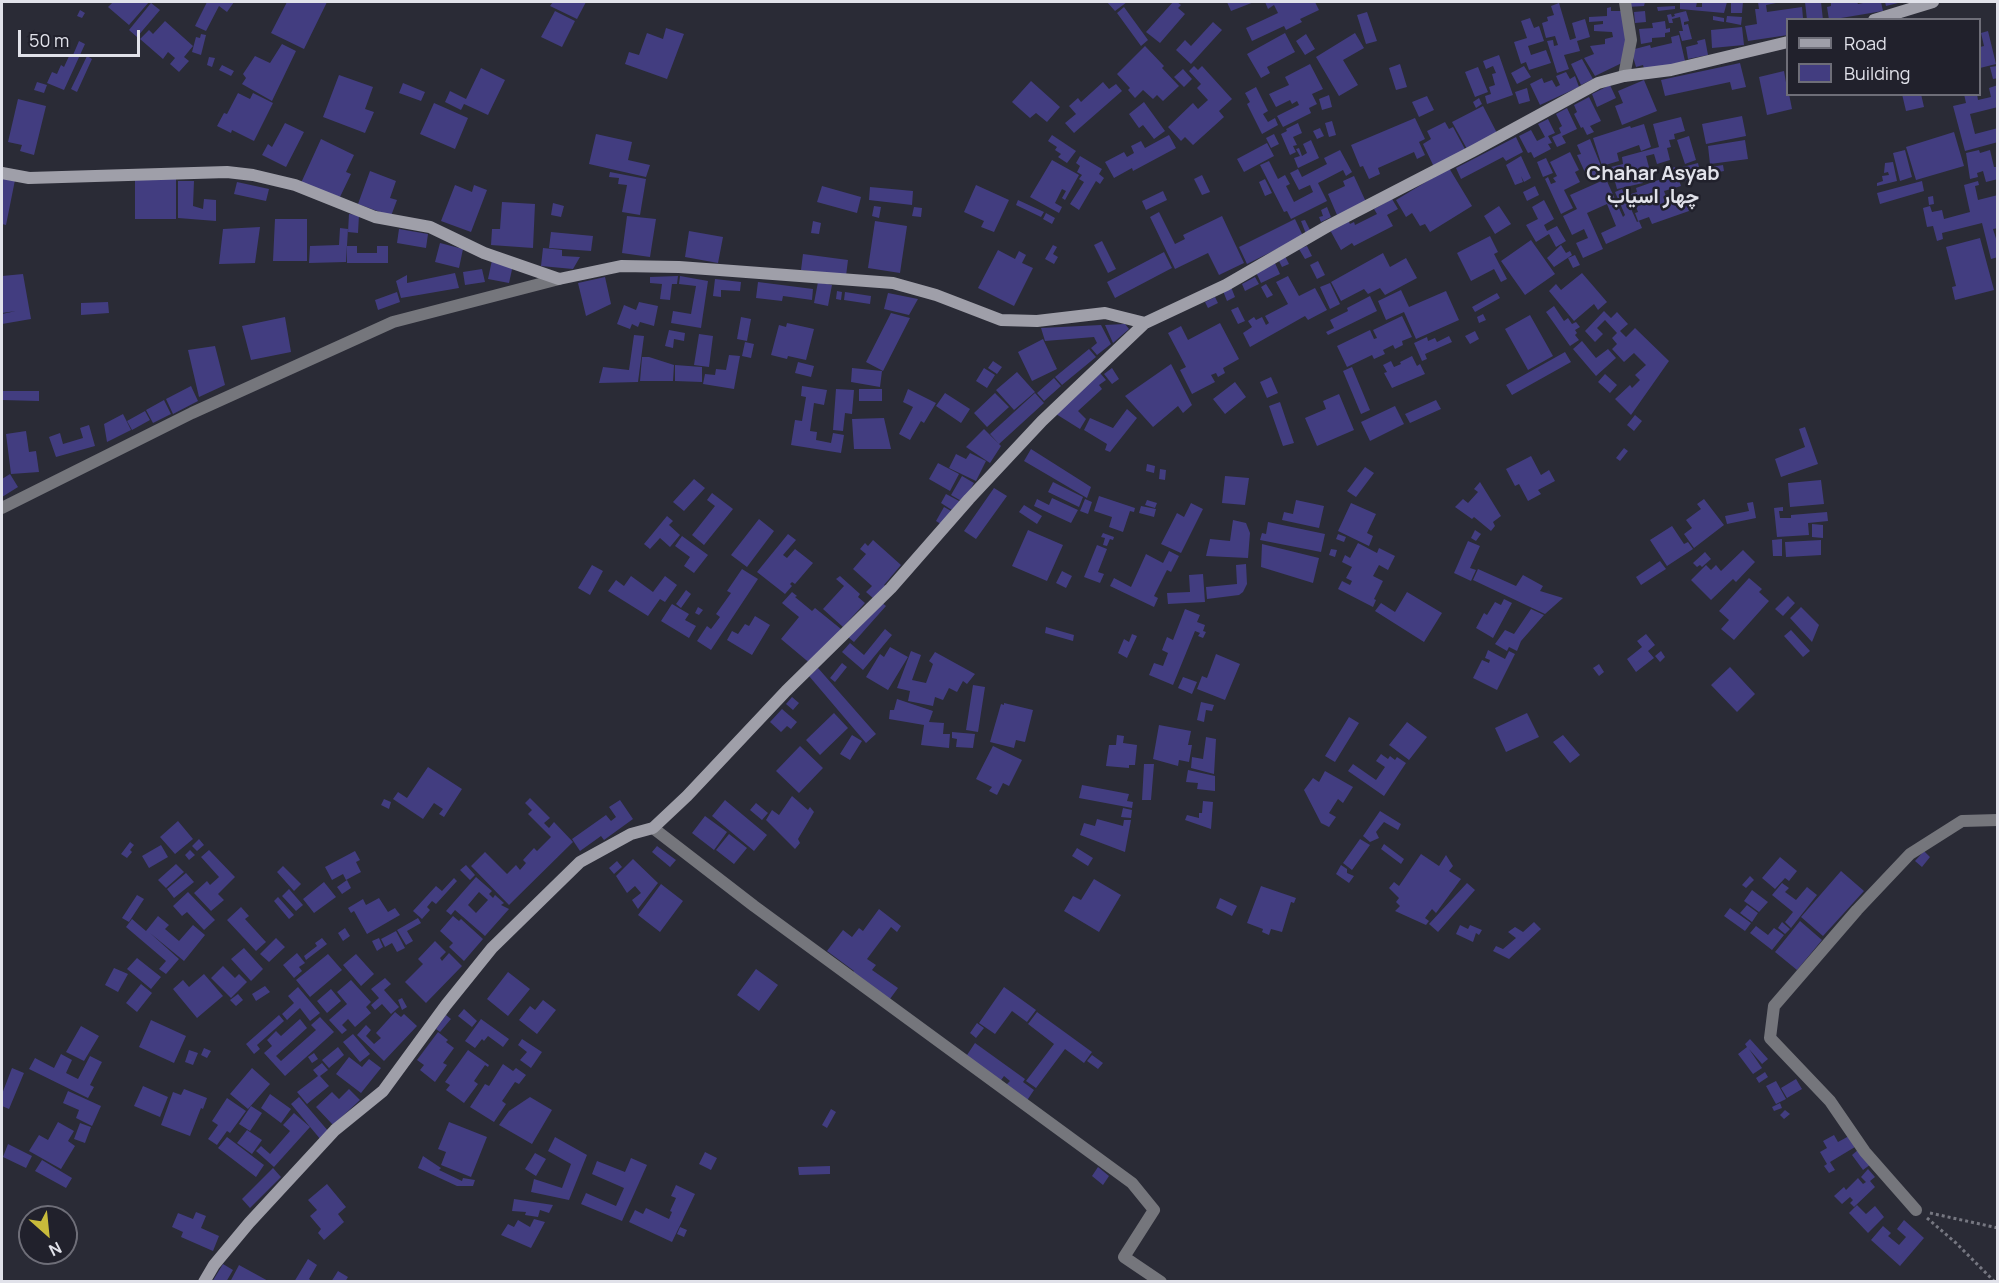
<!DOCTYPE html>
<html>
<head>
<meta charset="utf-8">
<style>
  body { margin:0 }
  #map { position:relative; width:1999px; height:1283px; overflow:hidden; background:#2a2b36; font-family:Manrope,sans-serif }
  canvas { display:block }
  .frame { position:absolute; inset:0; border:3px solid #e1e2ea; pointer-events:none }
  .legend { position:absolute; left:1786px; top:18px; width:195px; height:78px; box-sizing:border-box; background:#21212c; border:2px solid #6e6e78; margin:0; padding:8px 10px; list-style:none; font-size:18px; color:#e1e2ea }
  .legend li { display:flex; align-items:center; gap:12px; height:30px }
  .legend b { width:30px; border:2px solid #6e6e78 }
  .north { position:absolute; left:18px; top:1205px; width:60px; height:60px; box-sizing:border-box; background:#21212c; border:2px solid #6e6e78; border-radius:50%; rotate:153deg; font-size:16px; font-weight:700; line-height:24px; text-align:center; color:#e1e2ea }
  .north::after { content:''; display:block; margin:auto; width:21px; height:27px; background:#c8bb3b; clip-path:polygon(50% 0,100% 100%,50% 72%,0 100%) }
  .scale { position:absolute; left:18px; top:30px; width:122px; height:27px; box-sizing:border-box; border:3px solid #e1e2ea; border-top:0; padding-left:8px; font-size:18px; line-height:21px; white-space:nowrap; color:#e1e2ea; -webkit-text-stroke:4px #21212c; paint-order:stroke }
</style>
</head>
<body>
<div id="map">
<canvas width="1999" height="1283"></canvas>
<div class="frame"></div>
<ul class="legend">
<li><b style="height:8px;background:#9f9fa9"></b>Road</li>
<li><b style="height:16px;background:#423d80"></b>Building</li>
</ul>
<div class="north">N</div>
<div class="scale">50 m</div>
</div>
<script>
const context = document.querySelector('canvas').getContext('2d');
context.lineJoin = 'round';
function fillPath(path, color) {
  context.fillStyle = color;
  context.fill(path, 'evenodd');
}
function stroke(path, color, width, dash) {
  context.strokeStyle = color;
  context.lineWidth = width;
  context.lineCap = dash ? 'butt' : 'round';
  context.setLineDash(dash || []);
  context.stroke(path);
}
function label(font, color, halo, rows, align = 'center') {
  context.font = font + ' Manrope,Vazirmatn,sans-serif';
  context.lineWidth = 5;
  context.setLineDash([]);
  context.textBaseline = 'middle';
  context.strokeStyle = halo;
  context.fillStyle = color;
  for (const [text, x, y, turn = 0] of rows) {
    context.save();
    context.translate(x, y);
    context.rotate((+turn || 0) * Math.PI / 180);
    context.textAlign = isNaN(turn) ? turn : align;
    if (halo) context.strokeText(text, 0, 0);
    context.fillText(text, 0, 0);
    context.restore();
  }
}
const building = new Path2D(`
  M 113,2 L 149,2 L 129,25 L 108,7 Z
  M 207,2 L 234,2 L 227,12 L 219,6 L 206,31 L 195,26 Z
  M 287,2 L 327,2 L 304,49 L 271,33 Z
  M 553,2 L 586,2 L 577,19 L 550,6 Z
  M 1107,2 L 1127,2 L 1115,11 Z
  M 1173,2 L 1177,2 L 1181,5 L 1178,8 L 1185,14 L 1160,43 L 1146,32 Z
  M 1227,2 L 1254,2 L 1231,11 Z
  M 1265,2 L 1315,2 L 1319,10 L 1300,19 L 1302,22 L 1286,30 L 1284,26 L 1252,41 L 1246,28 L 1278,13 L 1274,5 L 1268,9 Z
  M 1627,2 L 1645,2 L 1644,6 L 1627,7 Z
  M 1680,2 L 1697,2 L 1696,7 L 1702,7 L 1702,2 L 1727,2 L 1724,13 L 1680,9 Z
  M 1731,2 L 1743,2 L 1742,13 L 1731,13 Z
  M 1758,2 L 1781,2 L 1766,5 L 1767,12 L 1802,7 L 1803,18 L 1788,20 L 1788,35 L 1748,41 L 1745,26 L 1757,24 L 1755,9 L 1759,9 Z
  M 1805,2 L 1821,2 L 1823,20 L 1807,20 Z
  M 1831,2 L 1857,2 L 1858,4 L 1868,2 L 1881,2 L 1883,11 L 1829,20 L 1827,7 L 1831,6 Z
  M 1885,2 L 1902,2 L 1886,6 Z
  M 151,3 L 160,10 L 137,37 L 129,30 Z
  M 1559,3 L 1570,40 L 1576,38 L 1572,23 L 1585,19 L 1590,37 L 1577,41 L 1580,51 L 1564,55 L 1569,69 L 1557,73 L 1547,41 L 1553,40 L 1554,46 L 1558,45 L 1555,36 L 1546,38 L 1542,23 L 1548,21 L 1547,17 L 1554,15 L 1551,6 Z
  M 1675,6 L 1675,9 L 1658,11 L 1657,7 Z
  M 1124,7 L 1148,40 L 1141,46 L 1117,13 Z
  M 1611,7 L 1611,11 L 1623,11 L 1628,38 L 1624,62 L 1595,76 L 1584,58 L 1594,54 L 1590,46 L 1605,44 L 1605,39 L 1613,37 L 1612,32 L 1594,31 L 1594,25 L 1603,24 L 1603,21 L 1589,22 L 1589,17 L 1607,16 L 1607,8 Z
  M 80,10 L 85,13 L 82,18 L 77,16 Z
  M 555,11 L 575,21 L 562,47 L 541,37 Z
  M 1645,11 L 1646,22 L 1635,23 L 1634,12 Z
  M 1686,11 L 1689,21 L 1684,22 L 1684,25 L 1688,24 L 1692,39 L 1682,41 L 1679,31 L 1683,31 L 1680,17 L 1672,19 L 1673,23 L 1669,23 L 1667,15 L 1671,14 L 1672,17 L 1675,16 L 1674,14 Z
  M 1367,12 L 1377,41 L 1366,44 L 1357,15 Z
  M 1713,16 L 1724,18 L 1724,22 L 1713,20 Z
  M 1727,16 L 1742,17 L 1741,25 L 1726,22 Z
  M 1530,18 L 1534,28 L 1539,26 L 1544,41 L 1528,46 L 1531,55 L 1546,50 L 1551,63 L 1529,70 L 1526,62 L 1521,64 L 1514,42 L 1527,38 L 1521,21 Z
  M 165,21 L 193,46 L 184,57 L 189,61 L 179,72 L 170,64 L 175,58 L 168,52 L 163,59 L 140,39 L 149,30 L 153,34 Z
  M 1665,21 L 1666,29 L 1670,28 L 1670,32 L 1665,33 L 1665,37 L 1652,38 L 1652,42 L 1641,44 L 1639,29 L 1653,28 L 1652,23 Z
  M 1213,22 L 1222,30 L 1191,64 L 1176,50 L 1185,40 L 1191,46 Z
  M 1742,27 L 1744,45 L 1712,48 L 1711,30 Z
  M 666,28 L 684,34 L 667,79 L 625,64 L 629,52 L 639,55 L 647,33 L 663,39 Z
  M 1988,31 L 1996,64 L 1980,68 L 1980,47 L 1984,46 L 1981,33 Z
  M 1285,33 L 1295,52 L 1267,67 L 1270,73 L 1261,78 L 1247,54 Z
  M 1355,33 L 1364,48 L 1343,60 L 1358,85 L 1339,96 L 1316,57 Z
  M 201,34 L 206,35 L 201,55 L 192,52 L 196,37 L 200,38 Z
  M 1306,34 L 1315,49 L 1305,55 L 1296,41 Z
  M 1679,35 L 1685,61 L 1645,72 L 1643,65 L 1636,67 L 1631,50 L 1650,45 L 1651,48 L 1672,43 L 1671,37 Z
  M 1705,39 L 1708,55 L 1688,59 L 1686,47 L 1698,44 L 1697,41 Z
  M 79,41 L 85,44 L 64,90 L 47,83 L 52,72 L 57,74 L 61,65 L 64,67 L 70,54 L 73,55 Z
  M 282,44 L 296,51 L 272,101 L 242,84 L 246,78 L 243,74 L 255,56 L 270,63 Z
  M 1145,46 L 1164,66 L 1162,68 L 1179,86 L 1163,101 L 1157,95 L 1153,99 L 1143,90 L 1135,98 L 1128,90 L 1130,88 L 1117,74 Z
  M 1499,55 L 1513,95 L 1487,104 L 1485,96 L 1491,94 L 1489,87 L 1495,85 L 1492,74 L 1496,73 L 1493,66 L 1486,69 L 1483,61 Z
  M 87,56 L 92,59 L 77,92 L 71,89 Z
  M 209,57 L 215,58 L 212,67 L 207,65 Z
  M 1582,59 L 1593,79 L 1581,85 L 1571,64 Z
  M 1740,63 L 1746,87 L 1732,90 L 1730,82 L 1665,96 L 1661,80 Z
  M 1310,64 L 1323,89 L 1312,94 L 1317,104 L 1309,108 L 1311,113 L 1283,127 L 1277,116 L 1299,105 L 1297,101 L 1292,104 L 1290,100 L 1276,107 L 1269,94 L 1289,85 L 1285,77 Z
  M 1400,64 L 1407,87 L 1396,90 L 1389,68 Z
  M 222,65 L 234,71 L 231,76 L 219,70 Z
  M 1194,66 L 1198,70 L 1202,66 L 1232,99 L 1219,111 L 1224,117 L 1193,145 L 1185,137 L 1181,141 L 1168,127 L 1193,103 L 1198,109 L 1208,100 L 1197,88 L 1201,84 L 1189,71 Z
  M 1524,66 L 1531,77 L 1517,84 L 1511,73 Z
  M 1997,66 L 1998,78 L 1993,79 L 1990,67 Z
  M 1478,67 L 1488,92 L 1475,97 L 1465,72 Z
  M 481,68 L 505,80 L 488,115 L 464,104 L 461,110 L 445,102 L 450,91 L 466,99 Z
  M 1183,69 L 1192,79 L 1184,87 L 1174,77 Z
  M 1784,71 L 1788,94 L 1789,94 L 1792,109 L 1767,115 L 1759,77 Z
  M 1566,72 L 1570,79 L 1575,76 L 1579,87 L 1540,105 L 1530,84 L 1542,78 L 1544,83 L 1552,80 L 1556,87 L 1560,85 L 1556,76 Z
  M 339,75 L 373,87 L 365,109 L 374,112 L 365,133 L 323,117 Z
  M 1644,80 L 1657,111 L 1622,125 L 1615,106 L 1623,103 L 1618,91 Z
  M 1031,81 L 1060,107 L 1047,122 L 1036,113 L 1030,118 L 1012,102 Z
  M 37,82 L 47,85 L 44,93 L 34,90 Z
  M 1103,82 L 1109,89 L 1116,84 L 1122,91 L 1074,133 L 1065,123 L 1076,114 L 1069,106 L 1078,98 L 1081,102 Z
  M 403,83 L 425,92 L 421,101 L 399,93 Z
  M 1610,85 L 1616,98 L 1597,107 L 1592,94 Z
  M 1998,85 L 1998,107 L 1970,114 L 1975,134 L 1998,128 L 1998,142 L 1965,151 L 1953,106 L 1966,103 L 1964,94 L 1977,94 L 1978,100 L 1991,97 L 1989,88 Z
  M 1256,87 L 1268,111 L 1263,114 L 1268,122 L 1275,118 L 1278,125 L 1262,134 L 1247,104 L 1250,102 L 1245,93 Z
  M 1527,88 L 1530,101 L 1519,104 L 1515,92 Z
  M 238,93 L 250,99 L 253,93 L 273,103 L 254,141 L 232,130 L 231,133 L 217,126 L 224,113 L 227,114 Z
  M 1902,94 L 1921,94 L 1924,107 L 1906,111 Z
  M 1329,95 L 1332,107 L 1322,110 L 1319,99 Z
  M 1427,96 L 1434,110 L 1419,117 L 1412,102 Z
  M 1589,97 L 1601,121 L 1590,126 L 1594,132 L 1587,135 L 1583,127 L 1581,128 L 1574,114 L 1577,112 L 1574,105 Z
  M 1479,98 L 1482,104 L 1476,108 L 1473,102 Z
  M 18,99 L 46,106 L 34,155 L 20,151 L 22,145 L 8,142 Z
  M 1144,102 L 1165,131 L 1154,139 L 1143,125 L 1139,128 L 1129,114 Z
  M 434,103 L 468,118 L 455,149 L 420,134 Z
  M 1483,106 L 1497,133 L 1467,149 L 1452,122 Z
  M 1567,108 L 1577,129 L 1562,136 L 1566,143 L 1557,147 L 1552,137 L 1561,133 L 1559,128 L 1562,126 L 1556,114 Z
  M 1742,116 L 1746,136 L 1706,144 L 1702,124 Z
  M 1681,117 L 1685,131 L 1674,134 L 1675,139 L 1669,140 L 1671,147 L 1667,148 L 1670,160 L 1657,164 L 1654,154 L 1646,156 L 1651,175 L 1642,177 L 1643,183 L 1617,189 L 1611,167 L 1623,164 L 1622,157 L 1659,147 L 1653,124 Z
  M 1415,118 L 1425,139 L 1419,142 L 1425,155 L 1417,159 L 1414,152 L 1378,168 L 1380,174 L 1369,179 L 1363,166 L 1360,167 L 1351,145 Z
  M 1548,119 L 1555,133 L 1548,136 L 1552,143 L 1548,144 L 1551,149 L 1534,158 L 1531,152 L 1528,153 L 1519,136 L 1531,130 L 1537,141 L 1545,137 L 1538,124 Z
  M 1332,121 L 1336,135 L 1329,137 L 1325,123 Z
  M 1445,122 L 1449,129 L 1453,127 L 1466,151 L 1434,167 L 1423,144 L 1431,139 L 1427,131 Z
  M 285,123 L 304,132 L 286,167 L 262,155 L 268,144 L 272,147 Z
  M 1298,123 L 1302,133 L 1293,137 L 1297,145 L 1293,146 L 1296,152 L 1290,155 L 1281,134 L 1287,131 L 1286,129 Z
  M 1644,124 L 1651,147 L 1641,151 L 1639,145 L 1617,153 L 1619,161 L 1602,166 L 1593,138 L 1630,126 L 1631,128 Z
  M 1320,128 L 1324,136 L 1317,139 L 1313,131 Z
  M 1954,132 L 1964,166 L 1916,180 L 1906,147 Z
  M 596,134 L 632,142 L 628,160 L 650,165 L 646,177 L 589,164 Z
  M 1274,134 L 1279,144 L 1271,148 L 1266,138 Z
  M 1052,135 L 1076,151 L 1067,163 L 1058,157 L 1061,154 L 1055,150 L 1057,147 L 1048,141 Z
  M 1169,135 L 1176,148 L 1133,171 L 1132,168 L 1114,178 L 1105,162 L 1124,152 L 1127,157 L 1134,153 L 1131,146 L 1141,141 L 1145,148 Z
  M 1689,136 L 1696,160 L 1685,164 L 1677,140 Z
  M 1516,137 L 1523,152 L 1506,161 L 1503,157 L 1461,179 L 1456,168 Z
  M 321,139 L 354,155 L 346,172 L 351,174 L 340,197 L 301,183 Z
  M 1590,139 L 1601,166 L 1601,175 L 1589,181 L 1577,155 L 1581,154 L 1577,145 Z
  M 1311,140 L 1319,158 L 1298,168 L 1294,158 L 1300,156 L 1296,149 L 1299,148 L 1302,156 L 1307,153 L 1303,144 Z
  M 1745,140 L 1748,159 L 1710,164 L 1708,146 Z
  M 1267,143 L 1274,156 L 1244,172 L 1237,159 Z
  M 1340,150 L 1352,172 L 1346,176 L 1343,170 L 1318,183 L 1327,201 L 1291,219 L 1287,211 L 1284,212 L 1260,165 L 1269,161 L 1278,179 L 1285,175 L 1290,184 L 1286,186 L 1294,202 L 1313,192 L 1310,185 L 1299,190 L 1290,173 L 1298,169 L 1302,177 L 1327,164 L 1324,158 Z
  M 1905,150 L 1912,177 L 1900,181 L 1893,153 Z
  M 1979,150 L 1980,153 L 1990,150 L 1994,167 L 1998,167 L 1998,179 L 1986,182 L 1983,171 L 1977,173 L 1978,177 L 1970,179 L 1966,153 Z
  M 1570,152 L 1579,170 L 1575,172 L 1580,182 L 1564,190 L 1573,208 L 1561,214 L 1545,179 L 1548,177 L 1551,184 L 1556,182 L 1553,178 L 1557,176 L 1550,162 Z
  M 1080,156 L 1102,169 L 1099,174 L 1104,178 L 1100,184 L 1096,181 L 1079,210 L 1070,204 L 1084,182 L 1079,179 L 1082,175 L 1077,172 L 1080,166 L 1076,163 Z
  M 1521,156 L 1531,178 L 1524,182 L 1521,176 L 1523,182 L 1515,185 L 1506,165 Z
  M 1546,158 L 1553,173 L 1543,177 L 1537,162 Z
  M 1052,160 L 1079,175 L 1065,200 L 1062,198 L 1066,191 L 1062,189 L 1055,203 L 1062,207 L 1059,213 L 1030,197 Z
  M 1893,162 L 1897,181 L 1877,186 L 1877,183 L 1883,181 L 1882,176 L 1889,175 L 1888,172 L 1884,173 L 1885,163 Z
  M 1698,163 L 1701,176 L 1683,181 L 1679,168 Z
  M 1723,165 L 1724,171 L 1707,174 L 1705,168 Z
  M 1675,167 L 1681,186 L 1664,191 L 1667,199 L 1683,193 L 1689,211 L 1652,224 L 1649,217 L 1638,221 L 1635,213 L 1638,212 L 1631,194 L 1637,192 L 1636,188 L 1667,177 L 1664,171 Z
  M 1449,168 L 1472,206 L 1430,232 L 1425,224 L 1420,226 L 1412,213 L 1406,217 L 1396,200 Z
  M 370,171 L 396,181 L 390,198 L 397,200 L 391,216 L 358,204 Z
  M 610,172 L 646,179 L 640,215 L 622,212 L 627,185 L 618,184 L 619,178 L 609,177 Z
  M 1202,175 L 1210,192 L 1202,195 L 1194,179 Z
  M 1354,176 L 1366,202 L 1337,215 L 1328,194 L 1345,186 L 1343,181 Z
  M 2,178 L 15,180 L 6,225 L 2,224 Z
  M 135,178 L 176,178 L 176,219 L 135,219 Z
  M 1265,179 L 1272,193 L 1265,196 L 1259,182 Z
  M 1606,179 L 1623,217 L 1625,215 L 1615,192 L 1622,189 L 1637,222 L 1639,221 L 1642,228 L 1606,244 L 1601,233 L 1616,226 L 1607,204 L 1587,213 L 1603,249 L 1583,258 L 1576,243 L 1588,238 L 1584,229 L 1572,235 L 1563,216 L 1577,209 L 1570,195 Z
  M 178,181 L 194,181 L 193,206 L 203,209 L 204,199 L 216,200 L 216,221 L 178,218 Z
  M 1922,181 L 1924,191 L 1880,204 L 1877,193 Z
  M 1978,181 L 1979,185 L 1975,186 L 1978,200 L 1998,195 L 1998,228 L 1993,229 L 1998,245 L 1998,257 L 1991,259 L 1982,223 L 1942,233 L 1943,239 L 1937,241 L 1933,226 L 1927,227 L 1923,208 L 1930,206 L 1932,212 L 1942,210 L 1944,219 L 1970,212 L 1964,185 Z
  M 237,182 L 269,189 L 266,201 L 234,194 Z
  M 455,185 L 472,192 L 474,185 L 487,190 L 471,232 L 441,221 Z
  M 976,185 L 1009,200 L 994,232 L 981,227 L 984,221 L 964,212 Z
  M 822,186 L 861,197 L 857,213 L 817,202 Z
  M 1535,186 L 1539,195 L 1527,201 L 1523,192 Z
  M 870,187 L 913,191 L 912,205 L 869,200 Z
  M 1163,191 L 1167,200 L 1146,210 L 1142,201 Z
  M 1933,196 L 1934,204 L 1929,205 L 1928,197 Z
  M 1392,199 L 1398,209 L 1387,215 L 1393,226 L 1354,246 L 1352,243 L 1341,250 L 1330,230 L 1348,220 L 1350,224 L 1354,222 L 1355,225 L 1377,214 L 1374,209 Z
  M 1018,200 L 1044,212 L 1041,217 L 1016,205 Z
  M 1544,200 L 1554,219 L 1544,225 L 1547,231 L 1557,226 L 1566,241 L 1556,247 L 1549,234 L 1536,242 L 1526,225 L 1538,219 L 1532,207 Z
  M 502,202 L 535,204 L 533,248 L 491,245 L 492,229 L 500,229 Z
  M 553,203 L 564,206 L 561,217 L 551,215 Z
  M 874,206 L 881,207 L 879,218 L 872,216 Z
  M 1499,206 L 1511,224 L 1495,234 L 1484,216 Z
  M 914,207 L 922,208 L 921,217 L 912,216 Z
  M 1327,207 L 1331,217 L 1321,222 L 1319,217 L 1323,216 L 1321,210 Z
  M 1159,212 L 1175,244 L 1185,239 L 1183,235 L 1222,216 L 1244,263 L 1219,275 L 1208,253 L 1175,269 L 1150,217 Z
  M 1046,213 L 1055,218 L 1052,224 L 1043,219 Z
  M 349,214 L 359,215 L 358,233 L 348,232 Z
  M 627,216 L 656,219 L 650,257 L 622,253 Z
  M 275,219 L 307,219 L 307,261 L 273,261 Z
  M 1295,219 L 1303,236 L 1247,264 L 1239,247 Z
  M 1305,220 L 1311,232 L 1306,234 L 1301,221 Z
  M 813,221 L 821,223 L 819,234 L 811,233 Z
  M 875,221 L 907,226 L 900,273 L 868,268 Z
  M 260,227 L 255,263 L 219,264 L 223,229 Z
  M 340,228 L 348,229 L 346,262 L 309,263 L 310,246 L 339,245 Z
  M 399,229 L 428,234 L 426,248 L 397,243 Z
  M 689,231 L 723,237 L 718,263 L 685,257 Z
  M 551,232 L 593,236 L 591,251 L 549,248 Z
  M 1490,236 L 1498,252 L 1494,254 L 1507,279 L 1501,282 L 1494,269 L 1471,281 L 1457,253 Z
  M 1980,238 L 1994,290 L 1955,300 L 1952,287 L 1956,286 L 1946,247 Z
  M 1531,240 L 1555,274 L 1525,295 L 1501,261 Z
  M 1102,241 L 1116,269 L 1108,273 L 1094,245 Z
  M 440,243 L 463,249 L 459,268 L 435,262 Z
  M 1053,245 L 1057,247 L 1053,254 L 1058,257 L 1054,264 L 1045,259 Z
  M 1561,245 L 1566,253 L 1570,251 L 1572,255 L 1554,267 L 1547,258 Z
  M 347,246 L 357,246 L 357,253 L 377,253 L 377,246 L 388,246 L 388,263 L 347,263 Z
  M 1307,246 L 1312,256 L 1305,259 L 1299,249 Z
  M 543,248 L 562,250 L 562,256 L 580,257 L 573,269 L 541,266 Z
  M 998,250 L 1015,259 L 1019,251 L 1026,255 L 1022,263 L 1033,268 L 1014,306 L 978,288 Z
  M 1164,252 L 1172,268 L 1115,298 L 1107,282 Z
  M 1383,253 L 1390,267 L 1406,258 L 1417,278 L 1385,295 L 1380,288 L 1368,294 L 1364,289 L 1341,301 L 1331,282 Z
  M 803,254 L 848,260 L 846,276 L 801,270 Z
  M 1575,255 L 1580,265 L 1573,268 L 1568,258 Z
  M 1285,256 L 1289,264 L 1282,267 L 1278,259 Z
  M 492,260 L 513,265 L 509,283 L 488,279 Z
  M 1274,261 L 1280,274 L 1261,283 L 1255,270 Z
  M 1318,261 L 1325,275 L 1317,279 L 1310,265 Z
  M 482,269 L 485,282 L 465,285 L 463,272 Z
  M 455,273 L 459,288 L 401,298 L 396,281 L 407,275 L 407,283 Z
  M 1582,273 L 1607,302 L 1598,310 L 1594,304 L 1574,321 L 1549,291 L 1556,284 L 1561,290 Z
  M 23,274 L 31,319 L 2,324 L 2,314 L 16,311 L 2,313 L 2,276 Z
  M 678,276 L 677,284 L 672,284 L 670,300 L 660,299 L 662,284 L 650,283 L 650,277 Z
  M 680,276 L 708,281 L 701,328 L 671,323 L 673,311 L 691,314 L 696,286 L 679,284 Z
  M 1288,276 L 1299,296 L 1315,288 L 1327,310 L 1308,320 L 1305,316 L 1250,347 L 1243,333 L 1252,327 L 1248,321 L 1254,317 L 1256,320 L 1262,317 L 1266,325 L 1269,323 L 1265,316 L 1288,304 L 1276,282 Z
  M 605,277 L 611,304 L 586,316 L 578,283 Z
  M 1255,277 L 1259,284 L 1245,291 L 1242,284 Z
  M 715,279 L 741,282 L 740,291 L 721,290 L 721,297 L 713,296 Z
  M 758,282 L 813,289 L 812,300 L 783,296 L 782,301 L 756,298 Z
  M 818,282 L 832,285 L 828,306 L 814,303 Z
  M 1330,283 L 1340,304 L 1330,309 L 1320,287 Z
  M 1266,284 L 1273,295 L 1267,298 L 1261,287 Z
  M 1231,287 L 1235,297 L 1227,301 L 1223,291 Z
  M 1401,290 L 1409,307 L 1446,291 L 1459,320 L 1416,339 L 1404,312 L 1386,320 L 1378,301 Z
  M 837,291 L 842,292 L 841,300 L 836,299 Z
  M 397,292 L 400,302 L 378,310 L 375,300 Z
  M 845,292 L 871,296 L 870,304 L 844,300 Z
  M 888,293 L 918,299 L 909,315 L 884,309 Z
  M 1497,293 L 1500,298 L 1475,312 L 1472,307 Z
  M 1370,296 L 1377,311 L 1328,335 L 1326,332 L 1334,328 L 1330,320 L 1348,311 L 1347,308 Z
  M 1215,297 L 1218,303 L 1208,308 L 1205,302 Z
  M 108,302 L 109,313 L 81,315 L 81,303 Z
  M 639,302 L 658,306 L 654,326 L 640,322 L 638,327 L 632,324 L 630,329 L 617,324 L 624,305 L 636,310 Z
  M 1554,306 L 1564,321 L 1568,318 L 1572,324 L 1576,322 L 1580,327 L 1575,330 L 1577,333 L 1575,335 L 1579,340 L 1570,346 L 1546,312 Z
  M 1238,307 L 1245,321 L 1238,324 L 1231,310 Z
  M 1604,311 L 1611,318 L 1617,312 L 1628,324 L 1620,331 L 1626,337 L 1635,328 L 1669,361 L 1631,415 L 1615,399 L 1630,385 L 1632,388 L 1640,380 L 1635,375 L 1646,365 L 1634,353 L 1624,362 L 1612,349 L 1617,344 L 1612,338 L 1617,333 L 1605,320 L 1597,328 L 1603,334 L 1595,342 L 1585,331 Z
  M 891,313 L 910,318 L 883,371 L 866,362 Z
  M 1483,314 L 1486,320 L 1479,323 L 1477,317 Z
  M 1530,315 L 1553,356 L 1528,370 L 1505,329 Z
  M 1402,316 L 1412,337 L 1402,341 L 1403,345 L 1395,349 L 1393,345 L 1383,350 L 1385,354 L 1374,359 L 1372,355 L 1347,367 L 1337,346 L 1370,330 L 1374,339 L 1377,338 L 1373,330 Z
  M 285,317 L 291,352 L 251,360 L 242,326 Z
  M 741,317 L 751,319 L 747,341 L 737,339 Z
  M 787,323 L 814,329 L 806,360 L 788,356 L 787,359 L 771,355 L 779,325 L 786,327 Z
  M 1220,323 L 1239,359 L 1223,368 L 1225,373 L 1218,377 L 1216,373 L 1211,375 L 1215,382 L 1192,394 L 1180,370 L 1186,367 L 1168,333 L 1181,326 L 1188,340 Z
  M 1125,324 L 1129,329 L 1113,343 L 1105,325 Z
  M 1101,325 L 1111,344 L 1097,355 L 1091,348 L 1097,343 L 1094,337 L 1045,341 L 1041,328 Z
  M 669,330 L 685,333 L 684,341 L 674,339 L 673,348 L 665,346 Z
  M 1475,331 L 1479,339 L 1470,344 L 1465,336 Z
  M 699,334 L 713,336 L 709,367 L 694,365 Z
  M 634,335 L 644,336 L 638,382 L 599,383 L 603,367 L 629,370 Z
  M 1449,336 L 1452,342 L 1425,354 L 1427,359 L 1422,361 L 1414,343 L 1427,337 L 1428,341 L 1435,338 L 1437,342 Z
  M 1043,339 L 1057,369 L 1032,381 L 1018,352 Z
  M 1582,341 L 1596,358 L 1608,349 L 1616,358 L 1596,376 L 1573,349 Z
  M 745,342 L 754,344 L 751,358 L 742,356 Z
  M 215,346 L 225,385 L 199,397 L 188,350 Z
  M 1089,349 L 1096,357 L 1062,385 L 1055,377 Z
  M 1565,352 L 1571,362 L 1512,395 L 1506,385 Z
  M 729,355 L 740,356 L 734,389 L 703,384 L 705,374 L 715,375 L 716,369 L 726,370 Z
  M 1412,356 L 1417,366 L 1420,364 L 1425,374 L 1392,388 L 1384,373 L 1387,372 L 1383,365 L 1391,361 L 1394,367 L 1401,364 L 1400,362 Z
  M 642,357 L 649,357 L 674,365 L 673,381 L 640,381 Z
  M 993,361 L 1002,367 L 997,374 L 988,368 Z
  M 798,362 L 814,366 L 811,377 L 795,373 Z
  M 1171,364 L 1192,405 L 1183,413 L 1178,406 L 1153,427 L 1125,396 Z
  M 675,365 L 702,367 L 702,382 L 675,381 Z
  M 1352,367 L 1370,410 L 1361,414 L 1343,371 Z
  M 852,368 L 882,371 L 880,387 L 851,382 Z
  M 984,368 L 995,375 L 987,388 L 976,381 Z
  M 1112,368 L 1119,379 L 1112,384 L 1104,374 Z
  M 1017,372 L 1035,392 L 1014,410 L 996,390 Z
  M 1100,373 L 1106,380 L 1099,385 L 1102,389 L 1078,411 L 1086,419 L 1080,429 L 1056,414 Z
  M 1605,374 L 1617,385 L 1610,393 L 1598,382 Z
  M 1271,377 L 1278,393 L 1267,398 L 1260,382 Z
  M 1054,378 L 1061,386 L 1044,401 L 1037,393 Z
  M 1235,382 L 1246,397 L 1225,414 L 1213,399 Z
  M 191,386 L 198,401 L 173,414 L 166,399 Z
  M 802,386 L 827,390 L 824,405 L 814,403 L 810,431 L 817,432 L 816,440 L 831,443 L 833,433 L 844,435 L 841,453 L 791,445 L 795,420 L 802,421 L 806,397 L 801,396 Z
  M 836,389 L 854,390 L 852,414 L 845,413 L 843,431 L 833,430 Z
  M 859,389 L 882,389 L 882,401 L 859,401 Z
  M 908,389 L 936,403 L 924,423 L 921,421 L 910,440 L 899,434 L 913,407 L 903,402 Z
  M 2,391 L 39,391 L 39,401 L 2,400 Z
  M 945,393 L 970,409 L 961,423 L 936,406 Z
  M 995,393 L 1009,407 L 987,427 L 974,413 Z
  M 1035,393 L 1044,403 L 999,444 L 990,434 Z
  M 1339,394 L 1354,430 L 1317,446 L 1305,418 L 1326,409 L 1323,401 Z
  M 164,400 L 171,414 L 153,423 L 146,410 Z
  M 1436,400 L 1441,409 L 1410,423 L 1405,414 Z
  M 1280,402 L 1294,443 L 1283,446 L 1269,406 Z
  M 1395,406 L 1404,424 L 1370,441 L 1361,422 Z
  M 1127,409 L 1137,418 L 1110,452 L 1105,450 L 1107,444 L 1084,430 L 1090,418 L 1113,428 Z
  M 145,411 L 150,420 L 132,430 L 127,421 Z
  M 123,414 L 131,430 L 107,442 L 104,424 Z
  M 1635,415 L 1642,421 L 1634,431 L 1627,425 Z
  M 884,418 L 891,449 L 854,449 L 852,419 Z
  M 89,425 L 95,446 L 56,457 L 49,437 L 60,433 L 63,444 L 83,438 L 80,428 Z
  M 1805,427 L 1818,464 L 1781,477 L 1775,459 L 1805,447 L 1799,429 Z
  M 984,429 L 1001,446 L 990,463 L 966,447 Z
  M 26,431 L 29,452 L 36,451 L 39,472 L 11,474 L 6,434 Z
  M 1624,448 L 1628,451 L 1620,461 L 1616,458 Z
  M 1031,449 L 1091,487 L 1087,498 L 1024,461 Z
  M 970,453 L 986,461 L 976,481 L 949,468 L 956,454 L 966,459 Z
  M 1531,456 L 1541,475 L 1549,470 L 1555,481 L 1538,490 L 1541,494 L 1528,501 L 1519,484 L 1515,486 L 1506,469 Z
  M 938,463 L 959,474 L 950,491 L 929,479 Z
  M 1147,464 L 1155,466 L 1154,473 L 1146,471 Z
  M 1365,467 L 1374,473 L 1356,497 L 1347,491 Z
  M 1160,469 L 1166,470 L 1165,480 L 1159,479 Z
  M 10,474 L 18,487 L 2,497 L 2,479 Z
  M 962,476 L 974,483 L 963,502 L 951,495 Z
  M 1225,476 L 1249,478 L 1245,505 L 1222,503 Z
  M 694,479 L 705,488 L 684,511 L 673,502 Z
  M 1821,480 L 1824,504 L 1790,507 L 1788,483 Z
  M 1053,482 L 1083,497 L 1079,507 L 1048,492 Z
  M 1480,482 L 1501,516 L 1493,522 L 1495,526 L 1491,531 L 1474,517 L 1472,519 L 1455,507 L 1463,499 L 1468,503 L 1478,492 L 1474,489 Z
  M 994,488 L 1007,496 L 976,539 L 964,531 Z
  M 712,493 L 733,509 L 704,545 L 692,535 L 715,506 L 707,500 Z
  M 946,494 L 961,502 L 955,512 L 941,503 Z
  M 1099,496 L 1135,508 L 1134,512 L 1130,511 L 1123,532 L 1109,527 L 1112,517 L 1094,511 Z
  M 1052,498 L 1078,510 L 1071,523 L 1034,506 L 1037,499 L 1049,505 Z
  M 1085,499 L 1092,502 L 1088,514 L 1080,511 Z
  M 1704,499 L 1724,525 L 1694,548 L 1684,534 L 1692,528 L 1686,520 L 1701,509 L 1697,504 Z
  M 1147,500 L 1157,503 L 1155,508 L 1145,505 Z
  M 1296,500 L 1324,506 L 1319,528 L 1282,520 L 1284,512 L 1293,514 Z
  M 1753,502 L 1756,518 L 1727,524 L 1725,516 L 1749,511 L 1747,503 Z
  M 1191,503 L 1203,509 L 1181,553 L 1161,544 L 1177,513 L 1184,517 Z
  M 1351,503 L 1376,514 L 1367,533 L 1373,536 L 1369,546 L 1338,531 Z
  M 1024,505 L 1042,516 L 1037,524 L 1019,512 Z
  M 1141,506 L 1156,509 L 1154,517 L 1139,513 Z
  M 944,507 L 953,512 L 944,526 L 936,521 Z
  M 1783,507 L 1783,511 L 1779,511 L 1780,518 L 1791,518 L 1791,515 L 1827,512 L 1828,521 L 1808,523 L 1809,535 L 1777,537 L 1774,508 Z
  M 667,516 L 673,521 L 669,525 L 680,535 L 670,547 L 660,538 L 650,549 L 644,544 Z
  M 759,519 L 774,531 L 747,567 L 731,555 Z
  M 1233,520 L 1246,523 L 1250,533 L 1248,558 L 1206,556 L 1210,539 L 1230,541 Z
  M 1268,522 L 1325,534 L 1321,552 L 1260,540 L 1262,533 L 1266,534 Z
  M 1812,524 L 1823,525 L 1823,538 L 1812,537 Z
  M 1672,526 L 1684,544 L 1688,542 L 1693,549 L 1667,566 L 1650,540 Z
  M 1028,530 L 1063,545 L 1047,581 L 1012,566 Z
  M 1475,530 L 1481,534 L 1476,541 L 1471,538 Z
  M 1103,533 L 1114,537 L 1113,540 L 1110,539 L 1107,546 L 1103,545 L 1105,538 L 1101,537 Z
  M 788,534 L 796,540 L 783,555 L 787,558 L 795,549 L 813,563 L 795,584 L 792,582 L 790,584 L 792,586 L 785,594 L 757,572 Z
  M 1338,534 L 1346,537 L 1344,542 L 1336,539 Z
  M 682,536 L 708,555 L 694,573 L 684,566 L 690,557 L 675,546 Z
  M 1782,539 L 1782,556 L 1773,556 L 1772,540 Z
  M 873,540 L 901,565 L 884,585 L 888,588 L 874,599 L 866,592 L 872,586 L 853,569 L 866,554 L 860,549 L 865,543 L 868,546 Z
  M 1821,540 L 1821,555 L 1786,557 L 1785,542 Z
  M 1468,541 L 1480,546 L 1470,568 L 1476,570 L 1471,581 L 1454,573 Z
  M 1358,543 L 1377,553 L 1379,548 L 1395,556 L 1388,570 L 1379,565 L 1373,576 L 1383,581 L 1374,599 L 1376,600 L 1373,607 L 1338,589 L 1342,581 L 1350,585 L 1352,581 L 1346,578 L 1352,567 L 1342,562 L 1345,555 L 1350,558 Z
  M 1262,544 L 1319,558 L 1313,583 L 1261,567 Z
  M 1097,545 L 1107,549 L 1098,572 L 1104,574 L 1100,583 L 1084,577 Z
  M 1331,549 L 1337,550 L 1335,557 L 1329,555 Z
  M 1743,550 L 1755,562 L 1736,582 L 1733,579 L 1711,600 L 1691,580 L 1706,565 L 1711,570 L 1716,565 L 1721,571 Z
  M 1169,551 L 1179,556 L 1171,572 L 1167,570 L 1154,596 L 1158,598 L 1154,607 L 1110,586 L 1114,578 L 1131,587 L 1146,554 L 1163,563 Z
  M 1705,552 L 1711,559 L 1702,567 L 1700,565 L 1697,567 L 1693,563 Z
  M 1660,561 L 1666,569 L 1641,585 L 1636,577 Z
  M 1246,564 L 1247,584 L 1243,592 L 1239,595 L 1207,599 L 1206,587 L 1237,584 L 1236,565 Z
  M 592,565 L 603,571 L 590,595 L 578,588 Z
  M 742,569 L 758,579 L 711,650 L 697,641 L 707,626 L 711,629 L 720,617 L 716,614 L 731,593 L 727,591 Z
  M 1478,569 L 1516,586 L 1523,575 L 1543,586 L 1540,591 L 1563,598 L 1545,614 L 1473,580 Z
  M 1062,571 L 1072,576 L 1066,588 L 1056,583 Z
  M 1203,574 L 1205,602 L 1168,604 L 1167,593 L 1190,592 L 1189,575 Z
  M 631,576 L 653,592 L 665,576 L 677,585 L 665,602 L 660,599 L 648,616 L 608,591 L 616,580 L 624,586 Z
  M 840,576 L 860,594 L 858,597 L 865,603 L 843,627 L 823,609 L 844,586 L 836,579 Z
  M 1749,578 L 1762,589 L 1759,592 L 1769,601 L 1734,640 L 1721,629 L 1729,620 L 1719,611 Z
  M 686,590 L 691,594 L 681,608 L 676,604 Z
  M 792,592 L 797,596 L 795,597 L 812,611 L 815,608 L 841,629 L 812,665 L 781,639 L 799,617 L 782,603 Z
  M 1407,592 L 1442,613 L 1424,642 L 1375,611 L 1381,603 L 1395,612 Z
  M 1788,596 L 1795,603 L 1783,616 L 1775,609 Z
  M 1504,599 L 1512,603 L 1493,638 L 1476,628 L 1484,613 L 1487,615 L 1495,602 L 1501,605 Z
  M 880,601 L 886,606 L 854,642 L 848,637 Z
  M 672,604 L 689,614 L 685,620 L 696,626 L 689,638 L 661,621 Z
  M 698,607 L 703,610 L 699,615 L 695,613 Z
  M 1801,607 L 1819,625 L 1812,642 L 1790,618 Z
  M 1185,609 L 1200,615 L 1197,622 L 1205,625 L 1203,631 L 1206,632 L 1203,638 L 1198,636 L 1200,633 L 1195,631 L 1173,685 L 1149,675 L 1154,663 L 1163,666 L 1168,653 L 1162,650 L 1167,637 L 1173,640 Z
  M 1531,609 L 1544,615 L 1521,641 L 1517,651 L 1509,647 L 1507,651 L 1495,644 L 1505,630 L 1514,634 Z
  M 755,616 L 770,625 L 752,655 L 727,640 L 732,631 L 738,634 L 745,624 L 749,626 Z
  M 1046,627 L 1074,635 L 1073,641 L 1045,633 Z
  M 885,629 L 892,635 L 863,670 L 842,652 L 850,643 L 864,655 Z
  M 1791,630 L 1810,651 L 1803,657 L 1784,636 Z
  M 1132,634 L 1137,636 L 1127,658 L 1118,653 L 1124,639 L 1129,642 Z
  M 1646,634 L 1655,645 L 1648,651 L 1654,658 L 1636,672 L 1627,659 L 1642,647 L 1637,641 Z
  M 890,647 L 908,657 L 888,690 L 866,677 L 880,654 L 884,657 Z
  M 1488,650 L 1505,659 L 1509,651 L 1515,654 L 1497,690 L 1473,678 L 1482,660 L 1489,663 L 1490,660 L 1485,658 Z
  M 911,651 L 921,655 L 912,680 L 926,683 L 933,664 L 929,661 L 935,652 L 975,674 L 967,684 L 963,681 L 957,692 L 949,688 L 943,700 L 935,697 L 933,706 L 908,701 L 910,691 L 897,688 Z
  M 1661,651 L 1665,657 L 1660,662 L 1655,656 Z
  M 1216,654 L 1240,664 L 1225,700 L 1197,689 L 1202,676 L 1207,678 Z
  M 842,663 L 847,667 L 835,682 L 830,678 Z
  M 1599,664 L 1604,672 L 1599,676 L 1593,668 Z
  M 1730,667 L 1755,694 L 1737,712 L 1711,685 Z
  M 818,668 L 876,734 L 866,743 L 809,676 Z
  M 1183,677 L 1197,682 L 1192,694 L 1178,688 Z
  M 973,685 L 985,687 L 978,732 L 966,730 Z
  M 792,697 L 799,703 L 793,710 L 786,704 Z
  M 897,699 L 933,711 L 929,722 L 944,723 L 943,734 L 950,734 L 949,748 L 921,745 L 924,725 L 889,719 L 890,710 L 894,710 Z
  M 1201,702 L 1214,705 L 1212,711 L 1206,710 L 1204,722 L 1197,720 Z
  M 1004,703 L 1033,710 L 1025,742 L 1016,740 L 1014,748 L 990,742 L 1001,704 L 1004,705 Z
  M 782,709 L 797,722 L 791,729 L 787,726 L 781,732 L 770,722 Z
  M 834,713 L 848,728 L 820,755 L 806,740 Z
  M 1527,713 L 1539,737 L 1506,752 L 1495,728 Z
  M 1349,717 L 1359,723 L 1335,762 L 1325,756 Z
  M 1407,722 L 1427,737 L 1409,760 L 1389,745 Z
  M 1159,725 L 1191,731 L 1188,745 L 1192,745 L 1189,762 L 1179,760 L 1178,766 L 1153,759 Z
  M 952,732 L 975,734 L 973,748 L 956,747 L 957,739 L 952,738 Z
  M 852,735 L 862,741 L 850,760 L 840,754 Z
  M 1117,735 L 1124,736 L 1123,743 L 1137,745 L 1135,765 L 1129,765 L 1129,768 L 1106,766 L 1109,745 L 1116,745 Z
  M 1563,735 L 1580,755 L 1570,763 L 1553,742 Z
  M 1206,737 L 1216,739 L 1214,774 L 1191,768 L 1192,757 L 1203,759 Z
  M 800,746 L 823,768 L 799,793 L 776,771 Z
  M 993,746 L 1022,760 L 1009,786 L 1003,783 L 997,795 L 989,791 L 992,787 L 976,779 Z
  M 1381,754 L 1388,759 L 1390,756 L 1395,760 L 1397,757 L 1406,763 L 1384,796 L 1348,771 L 1353,764 L 1376,780 L 1385,767 L 1376,761 Z
  M 1144,764 L 1154,764 L 1151,800 L 1142,800 Z
  M 428,767 L 462,789 L 444,817 L 439,814 L 443,809 L 434,803 L 423,819 L 393,799 L 398,792 L 407,798 Z
  M 1188,770 L 1215,776 L 1215,791 L 1197,789 L 1198,783 L 1186,782 Z
  M 1325,771 L 1353,787 L 1343,803 L 1338,799 L 1329,813 L 1336,817 L 1329,827 L 1321,823 L 1304,790 L 1313,778 L 1319,782 Z
  M 1082,785 L 1129,794 L 1127,801 L 1133,802 L 1132,808 L 1079,798 Z
  M 792,796 L 808,810 L 810,807 L 814,812 L 798,839 L 800,843 L 795,849 L 766,820 L 772,810 L 779,815 Z
  M 530,798 L 550,818 L 544,823 L 549,828 L 554,822 L 573,842 L 509,905 L 471,866 L 485,852 L 507,874 L 516,865 L 520,870 L 526,863 L 523,860 L 534,848 L 537,851 L 551,837 L 528,814 L 532,810 L 525,803 Z
  M 384,799 L 391,802 L 389,809 L 381,805 Z
  M 620,800 L 633,819 L 604,840 L 601,836 L 580,851 L 572,839 L 606,815 L 611,821 L 616,817 L 609,807 Z
  M 725,800 L 767,835 L 754,851 L 712,816 Z
  M 1203,801 L 1213,802 L 1211,829 L 1185,820 L 1187,815 L 1199,818 L 1199,813 L 1202,813 Z
  M 756,803 L 768,813 L 762,820 L 750,810 Z
  M 1123,808 L 1132,810 L 1131,818 L 1121,817 Z
  M 1380,811 L 1401,824 L 1398,830 L 1384,822 L 1376,832 L 1379,838 L 1370,842 L 1363,836 Z
  M 705,816 L 727,832 L 714,850 L 692,833 Z
  M 1097,819 L 1123,826 L 1124,820 L 1131,820 L 1125,852 L 1080,835 L 1084,823 L 1095,826 Z
  M 178,821 L 193,839 L 175,854 L 160,837 Z
  M 729,834 L 747,848 L 734,864 L 716,850 Z
  M 199,839 L 204,845 L 197,851 L 192,846 Z
  M 1360,839 L 1370,845 L 1352,870 L 1343,863 Z
  M 130,842 L 134,845 L 130,850 L 132,852 L 127,858 L 121,854 Z
  M 1384,844 L 1404,859 L 1401,864 L 1381,849 Z
  M 161,845 L 168,857 L 149,868 L 142,856 Z
  M 657,846 L 676,860 L 670,867 L 652,852 Z
  M 1077,848 L 1093,858 L 1088,866 L 1072,856 Z
  M 190,850 L 195,855 L 189,860 L 185,855 Z
  M 209,850 L 235,877 L 218,894 L 224,900 L 211,911 L 194,893 L 207,881 L 210,885 L 219,877 L 201,857 Z
  M 355,851 L 360,860 L 356,862 L 361,872 L 346,880 L 343,874 L 332,880 L 325,867 Z
  M 1924,851 L 1930,857 L 1922,867 L 1915,861 Z
  M 1421,854 L 1439,866 L 1446,855 L 1453,866 L 1449,871 L 1461,879 L 1436,913 L 1432,909 L 1425,918 L 1429,921 L 1426,925 L 1395,911 L 1400,906 L 1396,902 L 1399,898 L 1389,888 L 1394,882 L 1399,886 Z
  M 1780,857 L 1797,871 L 1789,881 L 1785,878 L 1775,889 L 1762,878 Z
  M 633,859 L 658,883 L 638,909 L 632,900 L 641,893 L 635,886 L 627,893 L 616,876 Z
  M 617,861 L 622,867 L 614,874 L 609,868 Z
  M 176,864 L 184,872 L 166,888 L 158,880 Z
  M 466,865 L 475,875 L 470,880 L 460,870 Z
  M 1341,865 L 1347,869 L 1347,873 L 1354,876 L 1349,883 L 1336,874 Z
  M 283,866 L 301,884 L 294,891 L 277,872 Z
  M 1841,871 L 1864,891 L 1823,936 L 1801,917 Z
  M 186,873 L 194,882 L 174,898 L 167,889 Z
  M 1750,876 L 1754,880 L 1746,888 L 1742,885 Z
  M 476,877 L 492,891 L 489,894 L 493,898 L 495,895 L 504,903 L 501,905 L 509,909 L 485,936 L 455,910 L 451,915 L 446,911 ZM 479,892 L 488,900 L 476,913 L 468,905 Z
  M 454,878 L 457,881 L 436,904 L 432,901 L 427,907 L 430,910 L 422,919 L 413,911 L 436,886 L 442,891 Z
  M 1094,879 L 1121,895 L 1099,932 L 1064,911 L 1073,896 L 1081,900 Z
  M 347,880 L 351,888 L 342,894 L 337,887 Z
  M 324,882 L 336,897 L 314,913 L 303,899 Z
  M 1467,883 L 1475,890 L 1438,932 L 1429,924 Z
  M 1782,883 L 1789,888 L 1785,892 L 1796,900 L 1807,887 L 1817,895 L 1791,928 L 1785,922 L 1793,912 L 1772,895 Z
  M 661,884 L 683,901 L 660,932 L 638,915 Z
  M 1261,886 L 1296,898 L 1294,903 L 1291,902 L 1282,932 L 1271,929 L 1269,935 L 1262,932 L 1263,929 L 1247,923 Z
  M 289,889 L 303,905 L 296,911 L 282,896 Z
  M 1752,890 L 1768,902 L 1759,912 L 1744,901 Z
  M 188,892 L 215,920 L 204,930 L 187,912 L 182,916 L 173,906 Z
  M 137,895 L 144,899 L 129,922 L 122,918 Z
  M 278,897 L 294,915 L 289,919 L 274,901 Z
  M 379,898 L 388,912 L 395,908 L 400,915 L 367,934 L 354,911 L 351,913 L 348,908 L 363,899 L 366,905 Z
  M 1220,898 L 1237,906 L 1232,916 L 1216,908 Z
  M 1747,905 L 1758,913 L 1752,922 L 1740,913 Z
  M 241,907 L 249,916 L 245,919 L 266,942 L 256,951 L 227,920 Z
  M 1730,908 L 1751,923 L 1745,931 L 1724,916 Z
  M 879,909 L 901,926 L 897,932 L 891,927 L 867,959 L 876,965 L 872,970 L 898,988 L 887,1003 L 850,976 L 854,971 L 827,951 L 843,930 L 852,937 L 859,928 L 863,931 Z
  M 158,916 L 169,925 L 165,929 L 179,941 L 193,925 L 205,935 L 184,961 L 150,933 L 179,959 L 166,974 L 159,969 L 166,961 L 126,927 L 132,919 L 146,931 Z
  M 453,916 L 459,921 L 461,919 L 483,939 L 464,961 L 449,947 L 453,943 L 440,931 Z
  M 418,918 L 421,923 L 407,931 L 413,941 L 406,945 L 397,930 Z
  M 1800,921 L 1822,940 L 1797,970 L 1775,952 Z
  M 1534,922 L 1541,929 L 1509,959 L 1493,951 L 1496,946 L 1503,949 L 1516,938 L 1508,932 L 1515,927 L 1523,932 Z
  M 1782,922 L 1790,929 L 1785,934 L 1778,928 Z
  M 1460,925 L 1468,929 L 1470,925 L 1482,930 L 1479,935 L 1476,933 L 1473,942 L 1456,934 Z
  M 1756,926 L 1768,935 L 1774,928 L 1784,935 L 1772,950 L 1750,933 Z
  M 345,928 L 350,936 L 343,941 L 338,933 Z
  M 396,931 L 405,948 L 397,952 L 392,943 L 385,947 L 381,939 Z
  M 276,938 L 285,947 L 269,962 L 260,954 Z
  M 322,938 L 327,944 L 306,960 L 304,956 L 317,946 L 315,943 Z
  M 379,938 L 383,947 L 377,951 L 372,941 Z
  M 435,941 L 446,952 L 440,958 L 442,961 L 449,953 L 462,966 L 426,1003 L 405,982 L 423,964 L 418,959 Z
  M 244,948 L 263,969 L 251,981 L 231,959 Z
  M 297,953 L 305,963 L 299,967 L 302,971 L 294,978 L 283,965 Z
  M 328,954 L 342,970 L 310,997 L 296,980 Z
  M 356,954 L 374,974 L 361,986 L 343,965 Z
  M 137,958 L 161,977 L 151,989 L 127,969 Z
  M 223,966 L 235,978 L 239,974 L 247,982 L 231,998 L 211,978 Z
  M 114,968 L 128,974 L 118,992 L 105,985 Z
  M 756,969 L 778,985 L 759,1011 L 737,995 Z
  M 508,972 L 530,989 L 508,1016 L 487,999 Z
  M 204,974 L 223,996 L 197,1018 L 173,989 L 183,980 L 189,987 Z
  M 385,978 L 391,984 L 384,990 L 399,1007 L 391,1014 L 382,1004 L 375,1010 L 371,1005 L 379,998 L 371,989 Z
  M 351,980 L 371,1002 L 366,1007 L 371,1013 L 355,1027 L 348,1019 L 342,1025 L 347,1030 L 342,1034 L 329,1020 L 347,1004 L 337,992 Z
  M 141,984 L 152,993 L 137,1012 L 126,1003 Z
  M 265,986 L 270,992 L 256,1001 L 252,994 Z
  M 298,987 L 320,1013 L 310,1021 L 300,1008 L 287,1020 L 282,1014 L 294,1003 L 288,996 Z
  M 1004,987 L 1036,1010 L 1027,1022 L 1012,1011 L 995,1034 L 979,1023 Z
  M 331,989 L 341,1001 L 327,1013 L 317,1001 Z
  M 238,994 L 243,1000 L 236,1006 L 230,1000 Z
  M 402,998 L 407,1007 L 402,1010 L 398,1000 Z
  M 543,1000 L 556,1010 L 537,1034 L 519,1020 L 530,1006 L 535,1010 Z
  M 464,1009 L 477,1021 L 472,1027 L 458,1016 Z
  M 395,1012 L 401,1017 L 404,1014 L 417,1026 L 384,1061 L 357,1035 L 366,1025 L 371,1030 L 366,1036 L 374,1044 L 381,1038 L 376,1033 Z
  M 1037,1012 L 1092,1052 L 1084,1063 L 1065,1049 L 1036,1088 L 1026,1081 L 1054,1044 L 1028,1024 Z
  M 279,1015 L 284,1021 L 257,1045 L 260,1049 L 254,1054 L 246,1044 Z
  M 446,1015 L 451,1019 L 440,1032 L 436,1029 Z
  M 320,1017 L 334,1032 L 285,1076 L 264,1053 L 272,1046 L 267,1040 L 276,1031 L 281,1036 L 300,1019 L 307,1028 L 276,1056 L 281,1061 L 316,1030 L 311,1025 Z
  M 481,1019 L 509,1039 L 503,1047 L 488,1036 L 484,1041 L 482,1039 L 475,1048 L 465,1041 Z
  M 151,1020 L 186,1036 L 174,1063 L 139,1047 Z
  M 977,1023 L 984,1028 L 976,1038 L 970,1033 Z
  M 81,1026 L 99,1036 L 84,1061 L 66,1052 Z
  M 438,1032 L 448,1040 L 446,1042 L 454,1048 L 443,1063 L 447,1065 L 435,1082 L 420,1070 L 424,1065 L 417,1060 Z
  M 353,1034 L 370,1054 L 360,1062 L 343,1042 Z
  M 522,1039 L 542,1052 L 531,1068 L 520,1060 L 527,1052 L 518,1045 Z
  M 1750,1039 L 1768,1059 L 1762,1064 L 1749,1049 L 1762,1068 L 1753,1074 L 1738,1054 L 1747,1047 L 1745,1044 Z
  M 975,1043 L 1025,1079 L 1023,1082 L 1034,1090 L 1026,1102 L 1005,1086 L 1010,1081 L 1004,1076 L 999,1083 L 965,1058 Z
  M 338,1047 L 344,1055 L 329,1068 L 322,1060 Z
  M 204,1048 L 211,1051 L 207,1058 L 201,1055 Z
  M 189,1050 L 198,1053 L 193,1065 L 185,1062 Z
  M 468,1050 L 489,1065 L 488,1067 L 485,1065 L 474,1081 L 478,1084 L 464,1103 L 446,1090 L 450,1085 L 445,1082 Z
  M 314,1053 L 318,1059 L 312,1063 L 308,1057 Z
  M 61,1054 L 72,1060 L 66,1073 L 78,1079 L 90,1056 L 102,1062 L 90,1085 L 94,1087 L 88,1098 L 29,1069 L 35,1058 L 54,1068 Z
  M 1092,1055 L 1103,1063 L 1098,1069 L 1087,1061 Z
  M 349,1057 L 362,1067 L 369,1059 L 381,1068 L 361,1093 L 336,1074 Z
  M 322,1063 L 328,1070 L 320,1076 L 329,1086 L 307,1104 L 297,1092 L 318,1076 L 313,1070 Z
  M 503,1064 L 513,1071 L 516,1068 L 526,1075 L 519,1084 L 515,1082 L 502,1101 L 506,1104 L 494,1122 L 470,1107 L 485,1084 L 489,1086 Z
  M 12,1068 L 24,1073 L 9,1109 L 2,1106 L 2,1094 Z
  M 252,1068 L 270,1084 L 248,1109 L 230,1094 Z
  M 1765,1072 L 1768,1077 L 1759,1083 L 1756,1078 Z
  M 1796,1079 L 1802,1089 L 1787,1098 L 1781,1088 Z
  M 1776,1081 L 1786,1099 L 1776,1104 L 1766,1086 Z
  M 143,1086 L 168,1097 L 160,1117 L 134,1106 Z
  M 184,1089 L 207,1098 L 203,1109 L 201,1108 L 190,1136 L 161,1125 L 173,1092 L 181,1095 Z
  M 349,1089 L 360,1100 L 333,1125 L 316,1107 L 332,1092 L 339,1099 Z
  M 68,1091 L 101,1106 L 92,1126 L 76,1118 L 79,1110 L 63,1103 Z
  M 270,1094 L 291,1109 L 281,1123 L 261,1108 Z
  M 299,1097 L 329,1132 L 321,1140 L 291,1104 Z
  M 530,1097 L 552,1110 L 532,1144 L 499,1125 L 509,1111 Z
  M 227,1098 L 246,1111 L 230,1133 L 227,1131 L 217,1145 L 208,1139 L 218,1125 L 212,1121 Z
  M 1780,1103 L 1782,1108 L 1774,1111 L 1772,1107 Z
  M 251,1106 L 262,1113 L 250,1131 L 239,1124 Z
  M 831,1109 L 836,1112 L 827,1128 L 822,1125 Z
  M 1785,1110 L 1790,1114 L 1784,1119 L 1780,1115 Z
  M 294,1113 L 310,1127 L 274,1167 L 256,1151 L 261,1146 L 270,1154 L 290,1131 L 283,1125 Z
  M 58,1122 L 74,1131 L 68,1141 L 75,1146 L 61,1169 L 29,1151 L 39,1135 L 48,1140 Z
  M 449,1122 L 487,1137 L 471,1177 L 441,1165 L 446,1152 L 438,1149 Z
  M 80,1123 L 91,1127 L 85,1143 L 74,1139 Z
  M 247,1130 L 262,1140 L 252,1154 L 237,1143 Z
  M 1834,1135 L 1838,1142 L 1849,1136 L 1855,1147 L 1830,1162 L 1835,1170 L 1829,1173 L 1824,1166 L 1827,1164 L 1820,1152 L 1827,1148 L 1823,1141 Z
  M 227,1137 L 264,1165 L 256,1177 L 218,1148 Z
  M 555,1137 L 587,1155 L 569,1200 L 531,1192 L 534,1179 L 562,1188 L 571,1164 L 548,1151 Z
  M 8,1144 L 32,1156 L 26,1168 L 3,1157 Z
  M 1859,1149 L 1871,1164 L 1863,1170 L 1852,1155 Z
  M 705,1152 L 717,1158 L 711,1170 L 699,1164 Z
  M 535,1153 L 546,1159 L 536,1176 L 525,1169 Z
  M 423,1156 L 441,1168 L 439,1170 L 462,1181 L 463,1178 L 475,1180 L 473,1186 L 457,1186 L 418,1168 Z
  M 631,1158 L 647,1165 L 622,1221 L 581,1204 L 586,1193 L 616,1206 L 624,1188 L 592,1174 L 597,1161 L 625,1172 Z
  M 42,1160 L 72,1178 L 66,1188 L 35,1171 Z
  M 830,1166 L 830,1174 L 799,1175 L 798,1167 Z
  M 1098,1167 L 1109,1176 L 1103,1185 L 1092,1176 Z
  M 273,1168 L 281,1177 L 250,1208 L 242,1199 Z
  M 1868,1169 L 1875,1177 L 1870,1181 L 1875,1187 L 1854,1207 L 1850,1203 L 1853,1200 L 1850,1197 L 1842,1204 L 1834,1196 L 1844,1187 L 1846,1190 L 1858,1178 L 1863,1184 L 1866,1182 L 1861,1177 Z
  M 327,1184 L 346,1207 L 338,1214 L 344,1222 L 324,1240 L 318,1233 L 321,1229 L 310,1216 L 317,1210 L 308,1200 Z
  M 676,1185 L 695,1194 L 672,1242 L 629,1222 L 635,1210 L 643,1214 L 646,1208 L 669,1219 L 672,1212 L 670,1211 L 676,1198 L 671,1196 Z
  M 514,1199 L 553,1205 L 549,1213 L 540,1210 L 538,1217 L 525,1215 L 526,1212 L 512,1211 Z
  M 1857,1205 L 1866,1214 L 1875,1206 L 1884,1217 L 1868,1233 L 1849,1213 Z
  M 196,1212 L 206,1216 L 201,1228 L 219,1236 L 213,1251 L 181,1237 L 183,1232 L 172,1227 L 178,1213 L 193,1219 Z
  M 534,1219 L 545,1222 L 531,1248 L 501,1235 L 508,1224 L 514,1227 L 518,1220 L 530,1227 Z
  M 1904,1220 L 1924,1238 L 1900,1266 L 1871,1240 L 1883,1226 L 1891,1233 L 1888,1236 L 1899,1245 L 1906,1237 L 1897,1229 Z
  M 680,1227 L 687,1230 L 684,1237 L 677,1234 Z
  M 308,1259 L 317,1265 L 309,1279 L 313,1282 L 294,1282 Z
  M 223,1264 L 233,1270 L 226,1282 L 212,1282 Z
  M 239,1265 L 270,1282 L 230,1282 Z
  M 338,1271 L 348,1277 L 345,1282 L 331,1282 Z`);
const path = new Path2D(`
  M 1930,1213 L 1998,1228
  M 1927,1218 L 1956,1243 L 1995,1282`);
const street = new Path2D(`
  M 1624,76 L 1631,40 L 1625,2
  M 2,508 L 192,413 L 393,322 L 559,279
  M 653,828 L 754,906 L 1132,1183 L 1154,1210 L 1124,1257 L 1161,1282
  M 1916,1210 L 1865,1152 L 1830,1101 L 1770,1038 L 1774,1006 L 1857,910 L 1910,854 L 1962,821 L 1998,820`);
const secondary = new Path2D(`
  M 1874,20 L 1933,2
  M 2,173 L 29,178 L 227,172 L 253,175 L 295,185 L 375,217 L 430,227 L 484,253 L 559,279 L 621,266 L 679,267 L 733,271 L 893,283 L 936,295 L 1001,320 L 1037,321 L 1105,313 L 1145,323
  M 204,1282 L 214,1265 L 249,1223 L 335,1130 L 383,1091 L 446,1005 L 492,948 L 580,862 L 631,834 L 653,828 L 687,796 L 786,691 L 891,588 L 969,499 L 1042,421 L 1145,323 L 1226,285 L 1328,226 L 1473,151 L 1598,83 L 1624,76 L 1671,70 L 1788,42`);
const quarterNames = [
  ["Chahar Asyab",1653,174],
  ["چهار اسیاب",1653,197]
];
fillPath(building, '#423d80');
stroke(path, '#767781', 3, [3, 3]);
stroke(street, '#75767c', 12);
stroke(secondary, '#9f9fa9', 12);
label('bold 20px', '#e1e2ea', '#21212c', quarterNames);
</script>
</body>
</html>
